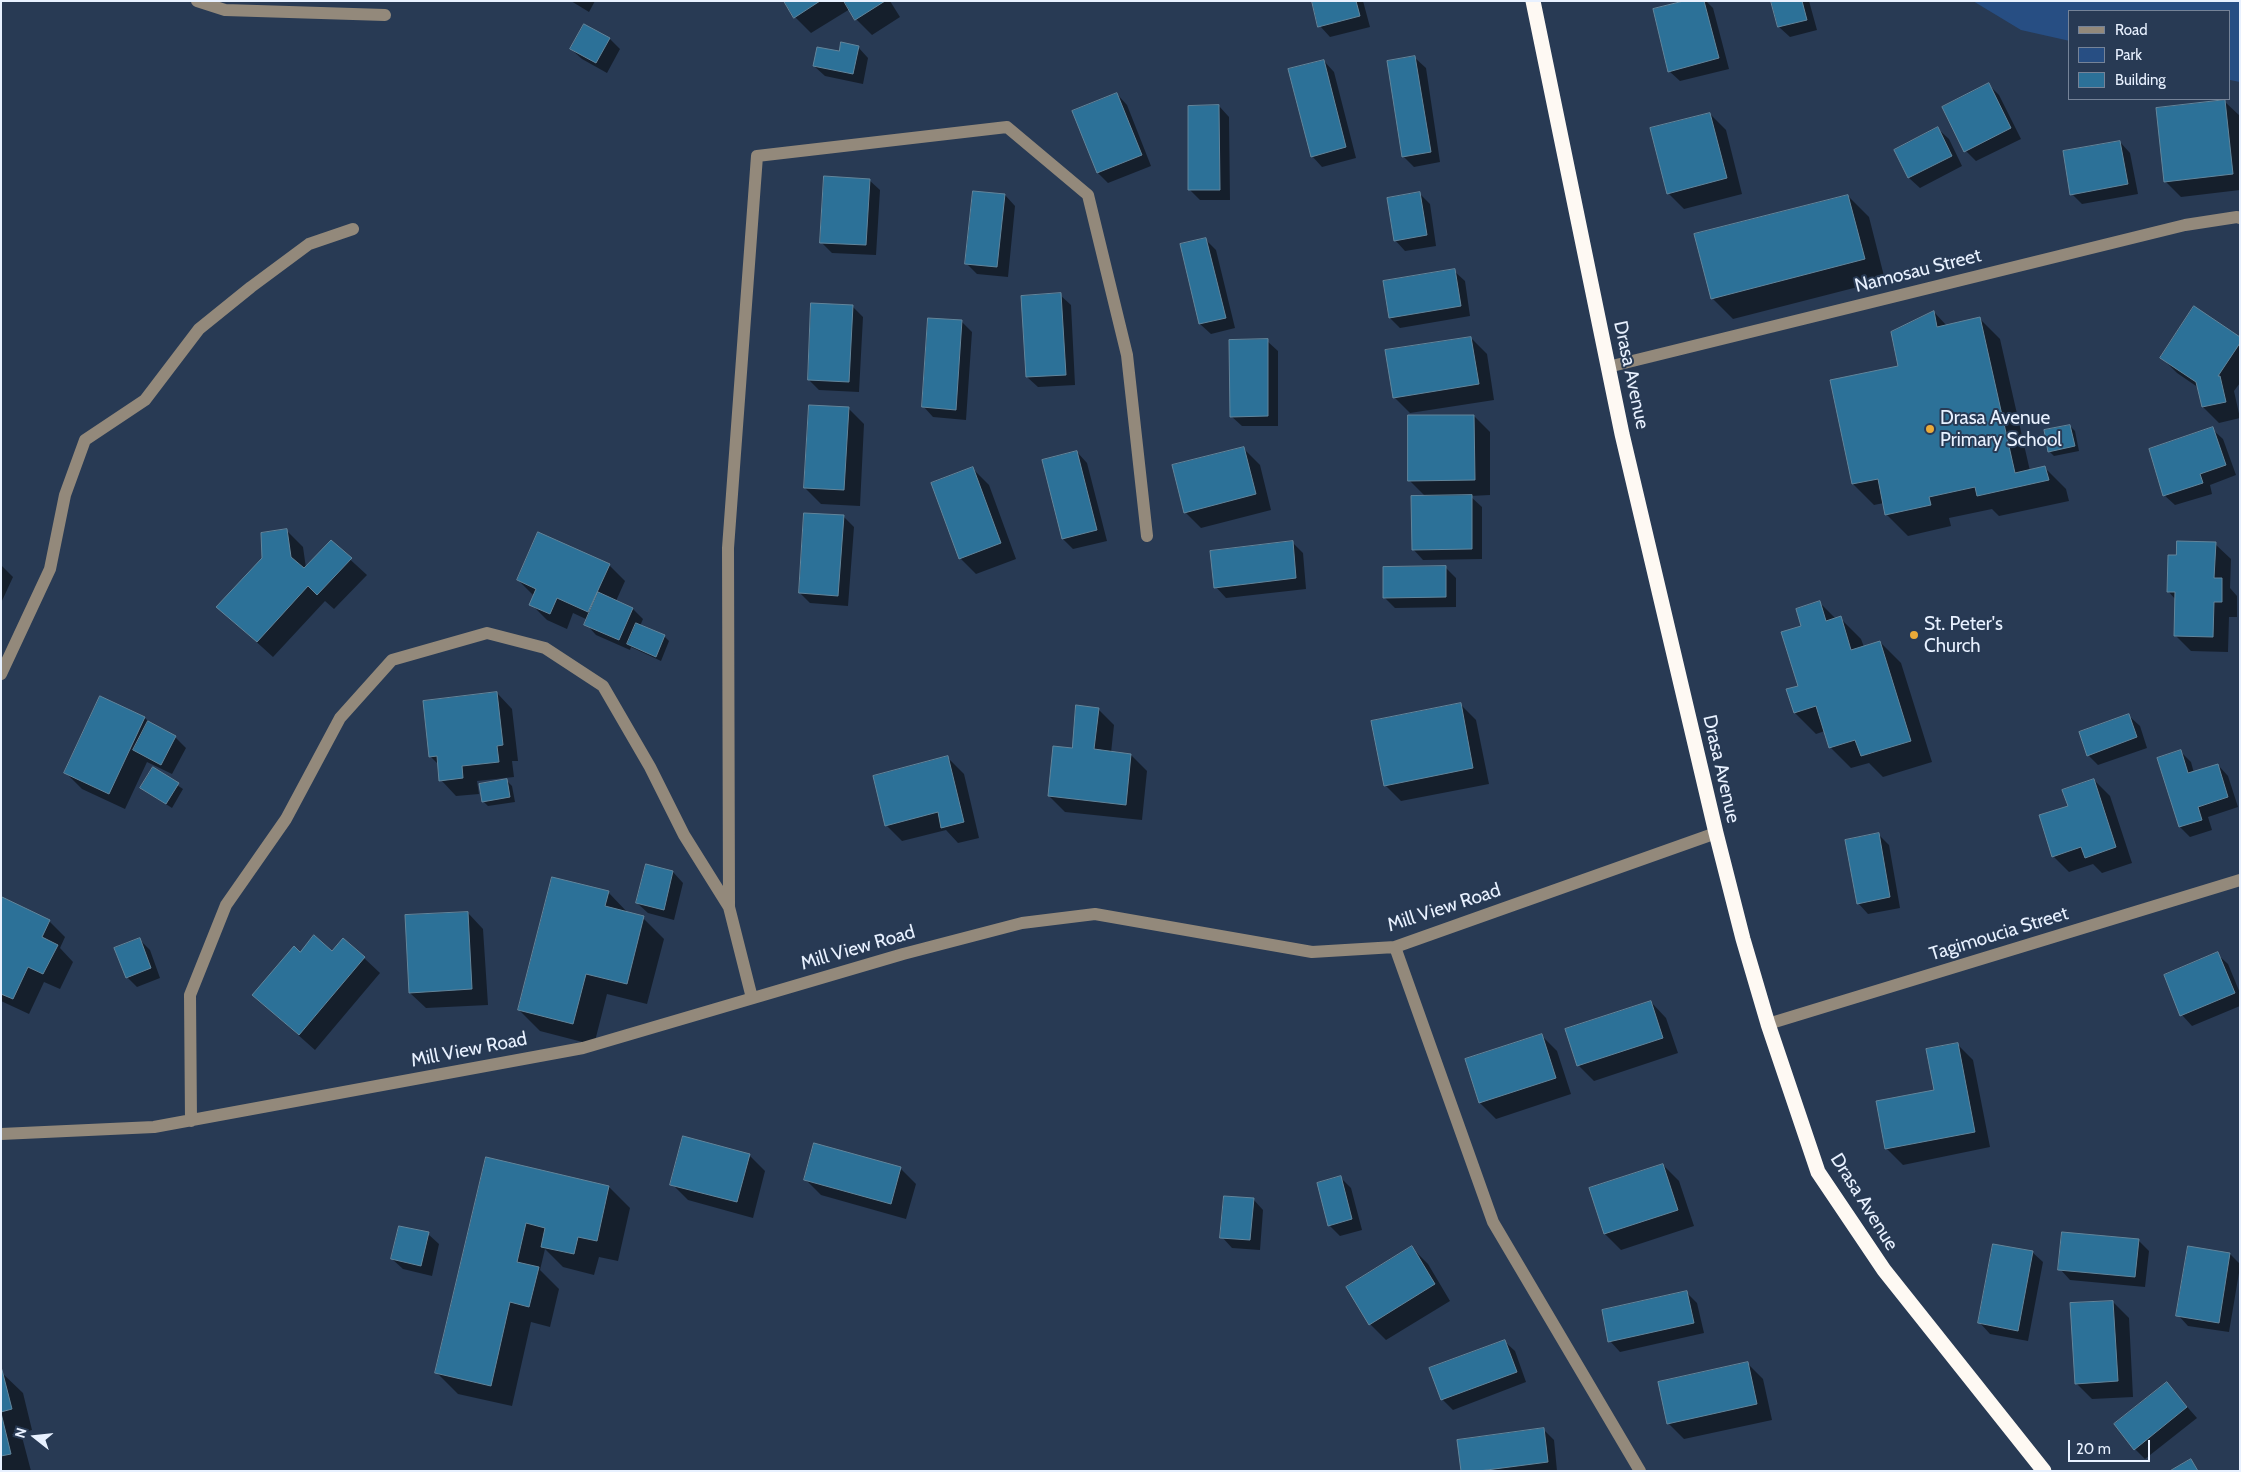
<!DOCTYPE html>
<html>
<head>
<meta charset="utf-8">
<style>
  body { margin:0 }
  #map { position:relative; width:2241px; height:1472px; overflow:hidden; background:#283a54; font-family:Cabin,sans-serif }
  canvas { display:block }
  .frame { position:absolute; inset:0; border:2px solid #e8f1ff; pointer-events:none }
  .legend { position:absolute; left:2068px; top:10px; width:162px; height:90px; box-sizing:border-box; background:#283a54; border:1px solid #758398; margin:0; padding:6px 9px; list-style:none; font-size:15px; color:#e8f1ff }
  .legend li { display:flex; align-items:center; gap:10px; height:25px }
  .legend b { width:25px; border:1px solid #758398 }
  .north { position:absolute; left:10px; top:1412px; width:50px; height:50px; -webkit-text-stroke:4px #283a54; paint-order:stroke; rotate:286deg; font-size:14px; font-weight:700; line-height:20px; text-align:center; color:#e8f1ff }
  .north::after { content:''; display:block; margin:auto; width:18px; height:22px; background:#e8f1ff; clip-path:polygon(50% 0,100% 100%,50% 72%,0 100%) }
  .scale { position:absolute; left:2068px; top:1440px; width:82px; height:22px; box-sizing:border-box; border:2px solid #e8f1ff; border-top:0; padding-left:6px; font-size:15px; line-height:18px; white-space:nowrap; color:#e8f1ff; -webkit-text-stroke:4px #283a54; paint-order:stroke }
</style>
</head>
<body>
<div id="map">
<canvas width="2241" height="1472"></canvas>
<div class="frame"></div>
<ul class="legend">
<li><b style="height:6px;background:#93897b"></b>Road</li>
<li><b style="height:14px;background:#274e83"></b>Park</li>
<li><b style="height:14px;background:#2c7198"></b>Building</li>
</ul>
<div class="north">N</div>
<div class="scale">20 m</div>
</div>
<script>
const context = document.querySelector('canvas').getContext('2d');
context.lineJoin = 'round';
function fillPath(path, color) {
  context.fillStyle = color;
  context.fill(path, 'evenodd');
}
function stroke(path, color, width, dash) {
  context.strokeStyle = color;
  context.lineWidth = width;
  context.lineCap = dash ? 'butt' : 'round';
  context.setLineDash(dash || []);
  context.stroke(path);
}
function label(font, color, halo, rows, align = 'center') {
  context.font = font + ' Cabin,sans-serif';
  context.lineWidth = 4;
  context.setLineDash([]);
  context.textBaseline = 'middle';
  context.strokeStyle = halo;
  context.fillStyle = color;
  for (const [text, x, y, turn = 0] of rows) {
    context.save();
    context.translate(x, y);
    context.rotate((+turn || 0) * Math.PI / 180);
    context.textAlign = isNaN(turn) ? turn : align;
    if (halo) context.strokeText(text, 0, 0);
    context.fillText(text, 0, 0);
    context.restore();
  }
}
const green = new Path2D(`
  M 1973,1 L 2240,1 L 2240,82 L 2230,80 L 2230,11 L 2070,11 L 2070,41 L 2021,30 Z`);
const shadow = new Path2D(`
  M 571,1 L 595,1 L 589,12 Z
  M 785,1 L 890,1 L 900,17 L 872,35 L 856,19 L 850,9 L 811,33 L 795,17 Z
  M 1313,1 L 1363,1 L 1370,27 L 1330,37 L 1320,26 Z
  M 1689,1 L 1706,1 L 1713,8 L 1729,69 L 1680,81 L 1669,71 Z
  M 1773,1 L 1809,1 L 1817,30 L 1790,37 L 1779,27 Z
  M 584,25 L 610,39 L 620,49 L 607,73 L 582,59 L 571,49 Z
  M 858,47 L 868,58 L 863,84 L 825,76 L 814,66 Z
  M 1415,58 L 1426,68 L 1440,162 L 1414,167 L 1403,156 Z
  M 1324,61 L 1334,72 L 1356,158 L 1322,167 L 1312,156 Z
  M 1989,85 L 1999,95 L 2021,139 L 1976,161 L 1966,151 Z
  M 1117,94 L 1127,105 L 1151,166 L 1108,183 L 1098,173 L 1074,111 Z
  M 2224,101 L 2240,116 L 2240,190 L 2181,197 L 2165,181 Z
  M 1219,106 L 1229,117 L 1230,200 L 1200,200 L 1190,190 Z
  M 1710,114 L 1726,130 L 1742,194 L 1684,209 L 1668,193 Z
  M 1938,129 L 1949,139 L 1962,166 L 1920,188 L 1909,178 L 1895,150 Z
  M 2120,142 L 2130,153 L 2138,194 L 2082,204 L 2072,194 Z
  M 869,180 L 880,190 L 876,255 L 832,253 L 821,242 Z
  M 1420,194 L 1430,204 L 1436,246 L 1405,251 L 1395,240 Z
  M 1005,195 L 1015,206 L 1008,277 L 977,274 L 967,264 Z
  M 1848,196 L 1869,217 L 1885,280 L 1733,319 L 1712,298 Z
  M 1205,239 L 1216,250 L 1235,328 L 1211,334 L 1200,324 Z
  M 1454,271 L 1465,281 L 1470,316 L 1400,328 L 1390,318 Z
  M 1060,295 L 1071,305 L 1075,385 L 1038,387 L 1027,377 Z
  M 852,306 L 863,317 L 859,392 L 819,390 L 809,380 Z
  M 1934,312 L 1947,326 L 1979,318 L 2000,339 L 2030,471 L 2045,468 L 2066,489 L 2069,501 L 1999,516 L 1992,509 L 1949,518 L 1951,526 L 1908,536 L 1886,514 L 1884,503 L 1874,505 L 1853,484 L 1900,367 Z
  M 929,319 L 962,322 L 972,332 L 966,420 L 933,417 L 923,406 Z
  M 1471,338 L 1487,354 L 1494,400 L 1410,413 L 1394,397 Z
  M 2240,339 L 2240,383 L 2234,391 L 2240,418 L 2219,423 L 2203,407 L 2199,388 L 2177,373 L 2161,357 Z
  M 1267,341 L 1278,351 L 1278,426 L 1242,426 L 1231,416 Z
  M 848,408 L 864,424 L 860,506 L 821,504 L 805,488 Z
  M 1474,416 L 1490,432 L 1490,495 L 1470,496 L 1482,507 L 1482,559 L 1423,560 L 1413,549 L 1426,497 L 1409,480 Z
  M 2070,426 L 2075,431 L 2079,451 L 2054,456 L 2049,451 Z
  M 2212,429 L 2223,439 L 2236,475 L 2210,485 L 2212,494 L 2175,505 L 2164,495 Z
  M 1244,449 L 1260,465 L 1271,510 L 1201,528 L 1185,512 Z
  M 1077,452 L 1087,463 L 1107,541 L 1073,549 L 1063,539 Z
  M 973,469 L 989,485 L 1016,559 L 976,574 L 960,558 Z
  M 843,516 L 854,527 L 848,606 L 810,603 L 800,593 Z
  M 287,531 L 303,547 L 306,568 L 331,542 L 367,575 L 334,609 L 325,601 L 273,657 L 218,607 Z
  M 1292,542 L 1303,553 L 1306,589 L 1226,598 L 1216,587 Z
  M 2215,544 L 2231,559 L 2230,588 L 2237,596 L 2237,617 L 2229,617 L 2228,652 L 2191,651 L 2175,635 L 2176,600 L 2168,591 L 2178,557 Z
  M 1,565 L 13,577 L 1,603 Z
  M 609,565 L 625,581 L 616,601 L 633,609 L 643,619 L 640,626 L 664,636 L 669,641 L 661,661 L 631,647 L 630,650 L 596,635 L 586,624 L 588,620 L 573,613 L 567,629 L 547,620 L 531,604 L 534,596 L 518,580 Z
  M 1445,567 L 1456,578 L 1456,607 L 1395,608 L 1384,597 Z
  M 1819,602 L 1836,619 L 1840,618 L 1861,639 L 1864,647 L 1880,642 L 1901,663 L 1932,762 L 1883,777 L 1869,763 L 1851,768 L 1830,747 L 1825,731 L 1816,734 L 1795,713 L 1799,687 L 1802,626 Z
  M 497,693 L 512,709 L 518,761 L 512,761 L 514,777 L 477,781 L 479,794 L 456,796 L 441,780 L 439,765 L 430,756 Z
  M 1460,704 L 1476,720 L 1489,784 L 1401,801 L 1385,785 Z
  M 1098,709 L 1114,725 L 1111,753 L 1131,755 L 1147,771 L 1142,820 L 1065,812 L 1049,796 L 1073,749 Z
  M 2129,716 L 2140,726 L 2147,748 L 2098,765 L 2088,755 Z
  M 145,718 L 152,725 L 175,737 L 186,748 L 172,774 L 147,762 L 125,809 L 82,789 L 66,773 Z
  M 2181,752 L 2191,762 L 2194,773 L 2218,765 L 2228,776 L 2238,807 L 2208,817 L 2212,830 L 2190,837 L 2180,827 Z
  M 948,758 L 964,774 L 979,838 L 958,843 L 946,830 L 902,841 L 886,825 Z
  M 153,769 L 183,789 L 172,808 L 141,788 Z
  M 2094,780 L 2110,796 L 2132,863 L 2102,873 L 2093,864 L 2069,872 L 2053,856 L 2069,807 Z
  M 507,781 L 512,786 L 515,802 L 488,806 L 483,801 Z
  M 1879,835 L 1889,845 L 1900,908 L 1868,914 L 1858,903 Z
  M 647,866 L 673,872 L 683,883 L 674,920 L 648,913 L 637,903 Z
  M 608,892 L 629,914 L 643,918 L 664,939 L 647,1004 L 607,994 L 594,1045 L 540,1031 L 519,1010 Z
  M 2,898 L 49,921 L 65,937 L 60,948 L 73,962 L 60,989 L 44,982 L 29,1014 L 1,1001 Z
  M 468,913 L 483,929 L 488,1005 L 426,1008 L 410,993 Z
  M 139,939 L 150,950 L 160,978 L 137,987 L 127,977 Z
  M 300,953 L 333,953 L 364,958 L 380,973 L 315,1050 L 253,995 Z
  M 2217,954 L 2228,964 L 2240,993 L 2240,1006 L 2192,1026 L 2182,1015 Z
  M 1651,1002 L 1666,1018 L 1678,1053 L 1594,1081 L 1578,1065 Z
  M 1541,1035 L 1557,1051 L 1571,1094 L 1496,1119 L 1480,1103 L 1467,1060 Z
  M 1957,1044 L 1973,1060 L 1990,1147 L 1903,1165 L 1887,1149 L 1878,1102 L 1935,1091 Z
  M 749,1155 L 765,1171 L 753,1218 L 688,1200 L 672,1184 Z
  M 487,1159 L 609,1187 L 630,1208 L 618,1261 L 599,1257 L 594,1275 L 563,1267 L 545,1249 L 540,1270 L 559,1289 L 550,1327 L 531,1322 L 512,1406 L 458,1394 L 437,1373 Z
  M 1663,1165 L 1679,1181 L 1694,1226 L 1621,1250 L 1605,1234 L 1591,1189 Z
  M 900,1168 L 916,1184 L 906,1219 L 821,1195 L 805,1179 Z
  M 1340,1177 L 1351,1188 L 1362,1230 L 1340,1236 L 1329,1225 Z
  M 1253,1199 L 1263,1210 L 1260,1250 L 1232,1248 L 1222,1237 Z
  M 428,1234 L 439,1244 L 432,1276 L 403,1269 L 392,1259 Z
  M 2139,1241 L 2149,1251 L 2145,1287 L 2070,1280 L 2060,1269 Z
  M 1412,1248 L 1428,1264 L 1450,1301 L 1386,1340 L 1370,1324 L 1348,1287 Z
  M 2032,1252 L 2043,1262 L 2028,1341 L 1990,1334 L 1980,1323 Z
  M 2230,1254 L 2240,1264 L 2240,1267 L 2229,1332 L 2188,1326 L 2178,1315 Z
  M 1686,1292 L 1697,1303 L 1704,1333 L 1620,1352 L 1610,1341 Z
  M 2113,1302 L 2129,1318 L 2133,1397 L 2092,1399 L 2076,1383 Z
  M 1504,1341 L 1515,1351 L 1526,1382 L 1453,1410 L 1442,1399 Z
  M 1747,1363 L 1763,1379 L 1772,1420 L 1684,1439 L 1668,1423 Z
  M 1,1372 L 23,1393 L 32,1430 L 21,1433 L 31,1471 L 1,1471 Z
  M 2167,1384 L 2197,1418 L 2145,1459 L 2135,1449 Z
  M 1543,1429 L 1554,1440 L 1557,1471 L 1462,1471 Z`);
const building = new Path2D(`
  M 784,1 L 820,1 L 794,18 Z
  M 844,1 L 885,1 L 855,20 Z
  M 1312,1 L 1356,1 L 1360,16 L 1318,27 Z
  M 1684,1 L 1704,1 L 1719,58 L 1668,72 L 1653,9 Z
  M 1771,1 L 1802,1 L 1807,20 L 1778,27 Z
  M 584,24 L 610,38 L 596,63 L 570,49 Z
  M 841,42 L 859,46 L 853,74 L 813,66 L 817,47 L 839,51 Z
  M 1415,56 L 1431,152 L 1402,157 L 1387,61 Z
  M 1324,60 L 1346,147 L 1311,157 L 1288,69 Z
  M 1989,83 L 2011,128 L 1964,152 L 1942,107 Z
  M 1117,93 L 1142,155 L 1097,173 L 1072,111 Z
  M 2225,100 L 2233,174 L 2164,182 L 2156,108 Z
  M 1219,105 L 1220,190 L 1188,190 L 1188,106 Z
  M 1710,113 L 1727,178 L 1667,194 L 1650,128 Z
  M 1938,127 L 1952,156 L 1908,178 L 1894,150 Z
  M 2120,141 L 2128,184 L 2070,195 L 2063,151 Z
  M 824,176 L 870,179 L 866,245 L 820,243 Z
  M 973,191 L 1005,194 L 997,267 L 965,264 Z
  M 1420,192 L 1427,235 L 1394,241 L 1387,198 Z
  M 1848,195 L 1865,259 L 1711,299 L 1694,234 Z
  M 1206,238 L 1226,318 L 1199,324 L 1180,244 Z
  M 1455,269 L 1461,306 L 1389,318 L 1383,281 Z
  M 1061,293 L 1066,375 L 1026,377 L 1021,296 Z
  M 811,303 L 853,305 L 849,382 L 808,380 Z
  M 2194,306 L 2240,337 L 2240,343 L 2218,376 L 2220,376 L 2226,402 L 2202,407 L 2196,382 L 2160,358 Z
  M 1934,311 L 1937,327 L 1980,317 L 2015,473 L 2045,466 L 2049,480 L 1977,496 L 1975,487 L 1929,497 L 1931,505 L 1885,515 L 1878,479 L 1852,484 L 1830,380 L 1898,366 L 1891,332 Z
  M 928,318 L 962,320 L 956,410 L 922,407 Z
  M 1471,337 L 1479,384 L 1393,398 L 1385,350 Z
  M 1268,339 L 1268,416 L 1230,417 L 1229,340 Z
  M 809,405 L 849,407 L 844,490 L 804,488 Z
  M 1408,415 L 1474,415 L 1475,480 L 1408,481 Z
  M 2070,425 L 2075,446 L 2048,452 L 2044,430 Z
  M 2213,427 L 2226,465 L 2200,474 L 2203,483 L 2163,496 L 2149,449 Z
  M 1244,447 L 1256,494 L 1184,513 L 1172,465 Z
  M 1077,451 L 1097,530 L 1062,539 L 1042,460 Z
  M 973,467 L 1001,543 L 959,559 L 931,483 Z
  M 1472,495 L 1472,549 L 1412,550 L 1411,496 Z
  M 804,513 L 844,515 L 838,596 L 799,593 Z
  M 287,529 L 291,557 L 304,568 L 331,540 L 352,558 L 317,595 L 308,586 L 257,642 L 216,607 L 262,558 L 261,533 Z
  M 538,532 L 610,564 L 588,612 L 557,598 L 550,614 L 529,605 L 536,589 L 517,580 Z
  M 1293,541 L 1296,578 L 1214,588 L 1210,551 Z
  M 2177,541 L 2216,542 L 2214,578 L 2222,578 L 2222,602 L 2214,602 L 2213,637 L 2174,636 L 2175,592 L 2167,592 L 2168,555 L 2176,555 Z
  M 1446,566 L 1446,597 L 1383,598 L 1383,567 Z
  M 598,592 L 633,608 L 619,640 L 584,625 Z
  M 1820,601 L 1826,621 L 1841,616 L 1851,650 L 1880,641 L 1911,741 L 1861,756 L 1855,740 L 1829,748 L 1816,706 L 1794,713 L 1786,689 L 1798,686 L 1781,632 L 1801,626 L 1796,609 Z
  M 636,623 L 665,635 L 656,657 L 627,644 Z
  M 497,692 L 503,745 L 497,746 L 499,762 L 462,766 L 463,778 L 439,781 L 437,756 L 429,757 L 423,701 Z
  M 100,696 L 145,717 L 109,794 L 64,773 Z
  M 1461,703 L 1473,768 L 1384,786 L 1371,721 Z
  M 1076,705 L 1099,708 L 1094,749 L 1131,754 L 1126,805 L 1048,796 L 1053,746 L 1072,748 Z
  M 2129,714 L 2137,737 L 2087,756 L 2079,732 Z
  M 148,721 L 176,736 L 161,765 L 133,750 Z
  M 2181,750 L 2188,773 L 2218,764 L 2228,797 L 2198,807 L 2202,820 L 2179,827 L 2157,758 Z
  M 948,756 L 964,822 L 941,828 L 938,812 L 885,826 L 873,776 Z
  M 153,767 L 179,783 L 166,804 L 140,788 Z
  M 507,779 L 510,797 L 482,802 L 479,784 Z
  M 2094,779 L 2116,847 L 2085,858 L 2081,847 L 2052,857 L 2039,815 L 2068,806 L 2062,790 Z
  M 1879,833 L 1890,897 L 1857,904 L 1845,840 Z
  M 646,864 L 673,871 L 664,910 L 636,903 Z
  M 552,877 L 609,891 L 605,906 L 644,916 L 627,984 L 586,974 L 573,1024 L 518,1010 Z
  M 2,897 L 50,920 L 42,937 L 58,945 L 43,974 L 28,967 L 13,999 L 1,994 Z
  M 468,912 L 472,989 L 409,993 L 405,915 Z
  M 314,935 L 332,951 L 343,938 L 365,957 L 299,1035 L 252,995 L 294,946 L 300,952 Z
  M 140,938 L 151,968 L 126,978 L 114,948 Z
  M 2218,952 L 2235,993 L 2180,1016 L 2164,975 Z
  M 1651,1001 L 1663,1038 L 1577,1066 L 1565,1029 Z
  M 1542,1034 L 1556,1078 L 1479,1103 L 1465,1059 Z
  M 1958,1043 L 1975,1132 L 1885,1149 L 1876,1101 L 1934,1090 L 1926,1049 Z
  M 683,1136 L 750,1154 L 737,1202 L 670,1185 Z
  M 814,1143 L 901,1167 L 891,1204 L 804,1180 Z
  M 486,1157 L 609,1186 L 597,1241 L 578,1237 L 574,1254 L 541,1247 L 545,1228 L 526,1223 L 517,1262 L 539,1267 L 529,1307 L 510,1302 L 491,1386 L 435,1373 Z
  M 1663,1164 L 1678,1210 L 1604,1234 L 1589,1188 Z
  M 1341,1176 L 1352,1219 L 1328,1226 L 1317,1183 Z
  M 1224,1196 L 1254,1198 L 1250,1240 L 1220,1238 Z
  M 399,1226 L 429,1232 L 421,1266 L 391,1259 Z
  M 2062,1232 L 2139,1239 L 2135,1277 L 2058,1270 Z
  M 1993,1244 L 2033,1251 L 2018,1331 L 1978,1323 Z
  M 1412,1246 L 1435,1284 L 1369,1325 L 1346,1287 Z
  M 2188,1246 L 2230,1253 L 2219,1323 L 2176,1316 Z
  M 1687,1291 L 1694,1323 L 1608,1342 L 1602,1310 Z
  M 2113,1301 L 2118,1381 L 2075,1384 L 2070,1303 Z
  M 1505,1340 L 1517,1372 L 1441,1400 L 1429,1368 Z
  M 1748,1362 L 1757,1404 L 1667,1424 L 1658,1382 Z
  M 2,1370 L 12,1409 L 1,1412 L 1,1371 Z
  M 2167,1382 L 2187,1407 L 2134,1450 L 2114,1424 Z
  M 1,1413 L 11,1454 L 1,1456 Z
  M 1544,1428 L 1548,1462 L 1479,1471 L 1461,1471 L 1457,1440 Z
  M 2191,1459 L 2198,1471 L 2170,1471 Z`);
const minor = new Path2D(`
  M 197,1 L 225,10 L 385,15
  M 1608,367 L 2185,225 L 2237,217 L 2240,218
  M 1,674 L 50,569 L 65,495 L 85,440 L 145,400 L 199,329 L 251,287 L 309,244 L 353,229
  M 1395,947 L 1493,1222 L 1640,1471
  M 752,998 L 729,907 L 728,548 L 757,156 L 1007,127 L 1088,195 L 1127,355 L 1147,536
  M 1768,1024 L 2240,880
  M 191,1121 L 190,995 L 226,905 L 286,819 L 340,718 L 392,660 L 487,633 L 545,648 L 603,686 L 650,767 L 684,835 L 729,907
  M 1,1134 L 154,1127 L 583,1048 L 903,954 L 1022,923 L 1095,914 L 1312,952 L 1395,947 L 1716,833`);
const highway = new Path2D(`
  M 1533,1 L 1622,434 L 1716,833 L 1743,939 L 1768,1024 L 1818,1172 L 1884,1270 L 2044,1471`);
const markers = [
  [1930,429,5,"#eaaa39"],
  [1914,635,5,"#eaaa39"]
];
const streetNames = [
  ["Namosau Street",1918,271,-14],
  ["Drasa Avenue",1631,375,78],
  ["Drasa Avenue",1721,769,77],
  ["Mill View Road",1444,908,-18],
  ["Tagimoucia Street",1999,934,-17],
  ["Mill View Road",858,948,-16],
  ["Mill View Road",469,1050,-11],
  ["Drasa Avenue",1864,1202,58]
];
const poiNames = [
  ["Drasa Avenue",1940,418],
  ["Primary School",1940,440],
  ["St. Peter's",1924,624],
  ["Church",1924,646]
];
fillPath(green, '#274e83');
fillPath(shadow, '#0007');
fillPath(building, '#2c7198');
stroke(building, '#62859b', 1);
stroke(minor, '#93897b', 12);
stroke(highway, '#fef9f3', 15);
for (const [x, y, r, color] of markers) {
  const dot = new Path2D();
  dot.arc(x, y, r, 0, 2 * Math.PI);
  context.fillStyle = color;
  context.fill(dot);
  stroke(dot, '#283a54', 2);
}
label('19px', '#e8f1ff', '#283a54', streetNames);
label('19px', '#e8f1ff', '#283a54', poiNames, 'left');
</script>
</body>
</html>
